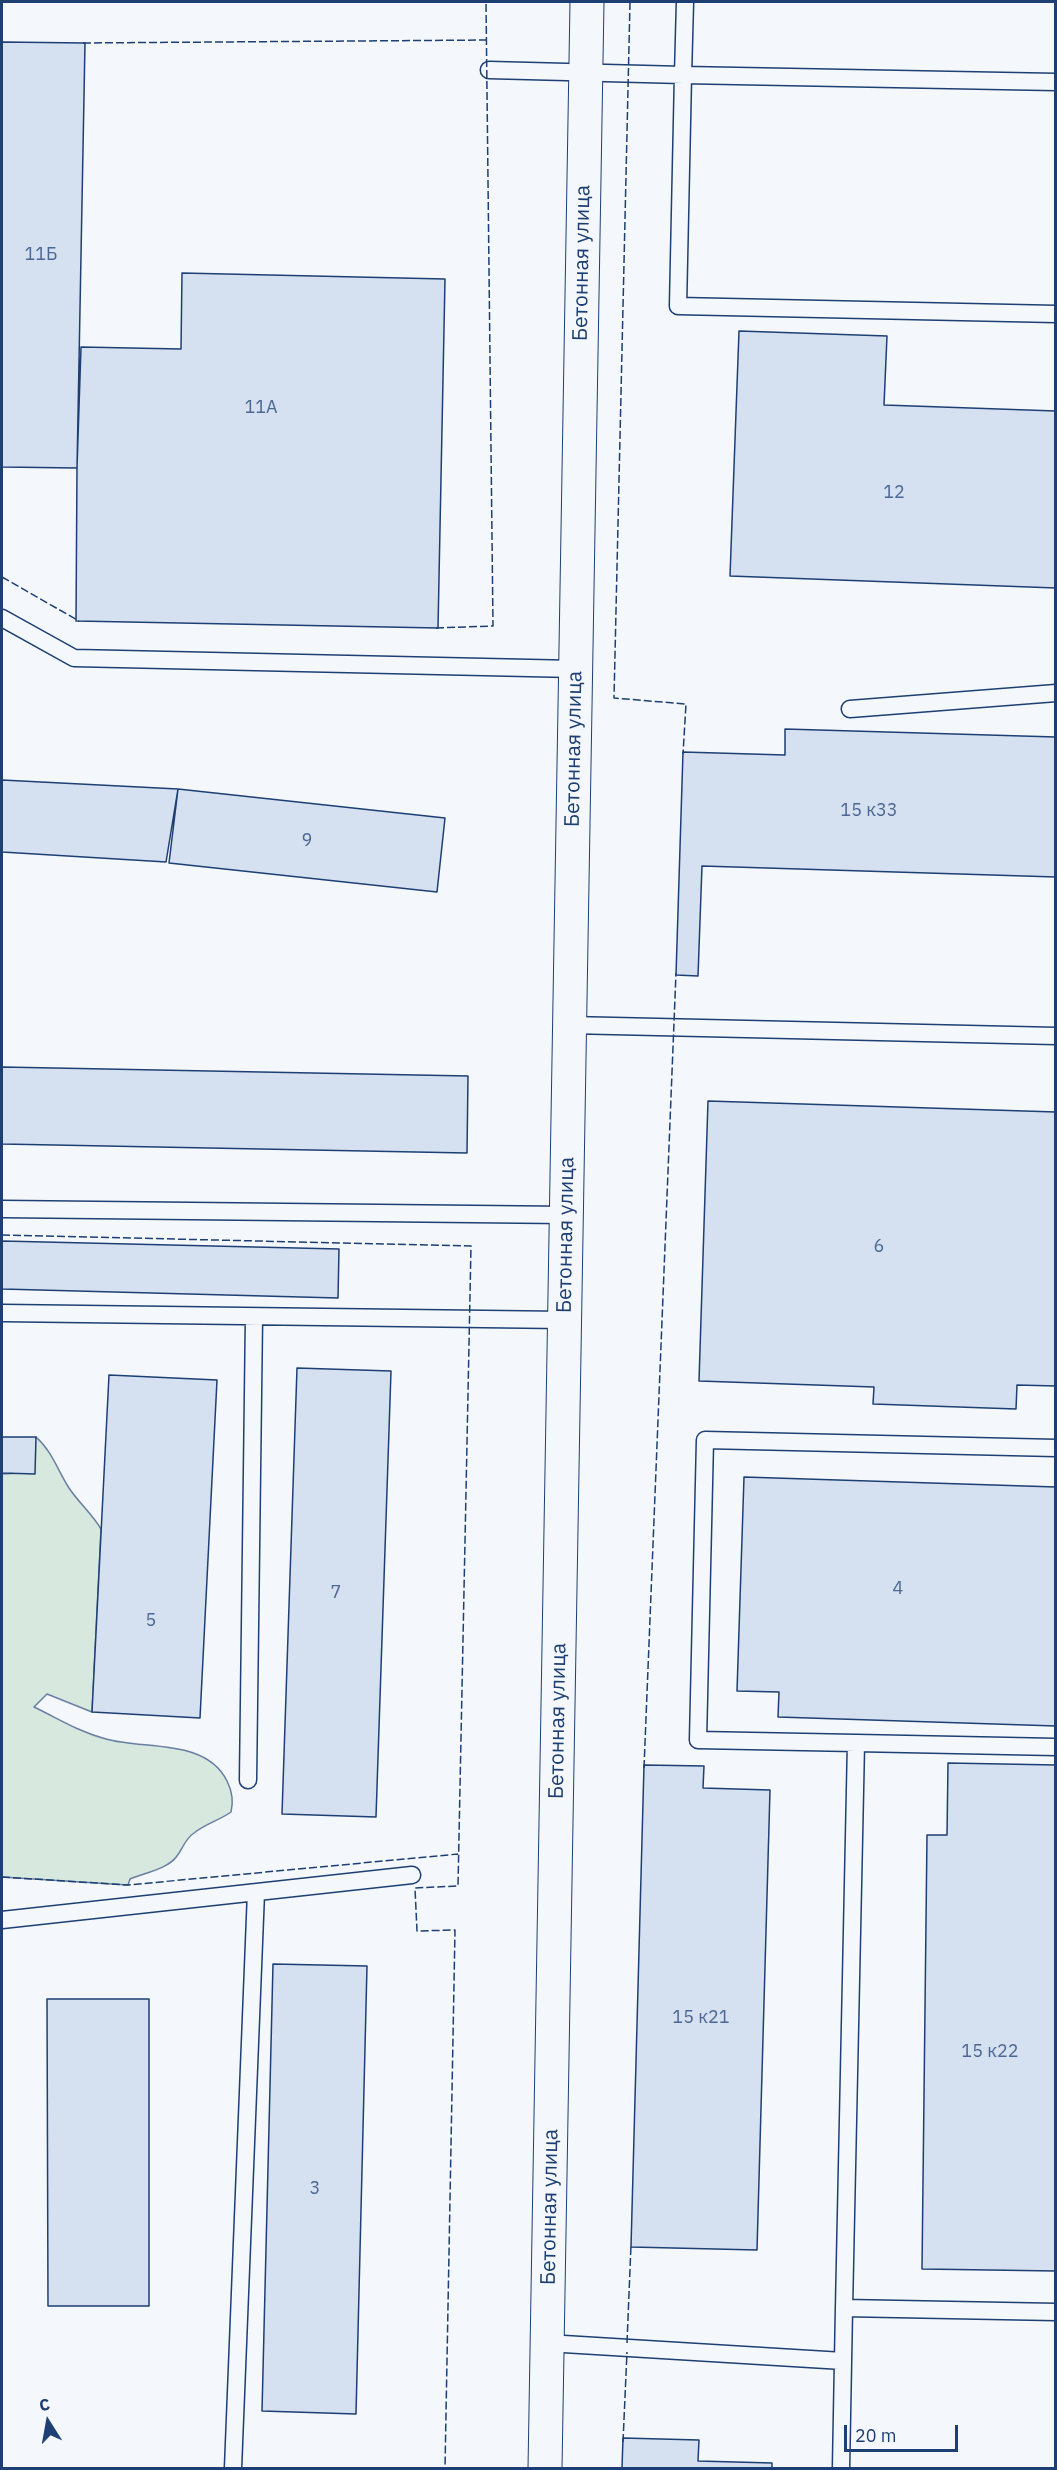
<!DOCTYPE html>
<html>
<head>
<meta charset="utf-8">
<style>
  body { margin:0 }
  #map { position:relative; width:1057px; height:2470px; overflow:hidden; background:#f4f7fb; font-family:"IBM Plex Sans",sans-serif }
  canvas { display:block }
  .frame { position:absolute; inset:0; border:3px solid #1d3f73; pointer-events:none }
  .north { position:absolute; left:18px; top:2392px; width:60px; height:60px; -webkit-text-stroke:4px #f4f7fb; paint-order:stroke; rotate:349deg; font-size:16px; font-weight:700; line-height:24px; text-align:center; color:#1d3f73 }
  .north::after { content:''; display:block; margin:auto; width:21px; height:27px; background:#1d3f73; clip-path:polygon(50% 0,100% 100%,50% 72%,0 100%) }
  .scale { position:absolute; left:844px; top:2425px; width:114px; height:27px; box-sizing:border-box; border:3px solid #1d3f73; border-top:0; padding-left:8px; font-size:18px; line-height:21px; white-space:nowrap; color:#1d3f73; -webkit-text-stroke:4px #f4f7fb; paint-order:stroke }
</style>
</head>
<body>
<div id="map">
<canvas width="1057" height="2470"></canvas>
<div class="frame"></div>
<div class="north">С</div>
<div class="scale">20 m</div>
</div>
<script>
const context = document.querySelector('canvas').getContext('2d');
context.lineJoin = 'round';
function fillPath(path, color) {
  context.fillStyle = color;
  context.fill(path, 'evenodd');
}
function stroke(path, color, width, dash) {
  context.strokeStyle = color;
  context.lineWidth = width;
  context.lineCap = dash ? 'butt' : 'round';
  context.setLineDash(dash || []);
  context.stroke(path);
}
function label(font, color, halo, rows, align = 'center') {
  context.font = font + ' "IBM Plex Sans",sans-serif';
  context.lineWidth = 4.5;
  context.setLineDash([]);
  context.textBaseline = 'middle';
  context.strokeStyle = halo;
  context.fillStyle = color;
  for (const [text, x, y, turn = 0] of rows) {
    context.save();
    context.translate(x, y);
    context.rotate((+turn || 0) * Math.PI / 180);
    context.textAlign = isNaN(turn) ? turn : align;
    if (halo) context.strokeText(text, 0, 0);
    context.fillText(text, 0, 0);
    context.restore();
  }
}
const green = new Path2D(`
  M 36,1437 C 52,1451 58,1471 69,1488 C 79,1503 92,1514 101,1529 L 92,1712 L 47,1694 L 34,1707 C 59,1719 79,1732 106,1739 C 144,1750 206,1738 227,1781 C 232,1791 234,1800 231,1812 C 220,1820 205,1824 194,1833 C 185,1839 183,1848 177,1856 C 168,1869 144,1873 130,1879 L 128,1885 L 2,1877 L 2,1474 L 20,1473 Z`);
const building = new Path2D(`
  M 2,42 L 85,43 L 77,468 L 2,467 Z
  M 182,273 L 445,279 L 438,628 L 76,621 L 77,468 L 81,347 L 181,349 Z
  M 739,331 L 887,336 L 884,405 L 1056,411 L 1056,588 L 730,576 Z
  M 785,729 L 1056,737 L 1056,877 L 702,866 L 698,976 L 676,975 L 683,752 L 785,755 Z
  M 2,780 L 178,789 L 166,862 L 2,852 Z
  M 178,789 L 445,818 L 437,892 L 169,863 Z
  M 2,1067 L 468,1076 L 467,1153 L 2,1144 Z
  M 708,1101 L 1056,1112 L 1056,1386 L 1017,1385 L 1016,1409 L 873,1404 L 874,1387 L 699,1381 Z
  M 2,1241 L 339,1249 L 338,1298 L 2,1289 Z
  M 297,1368 L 391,1371 L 376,1817 L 282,1814 Z
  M 109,1375 L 217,1380 L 200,1718 L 92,1712 Z
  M 2,1437 L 36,1437 L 35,1474 L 2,1473 Z
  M 744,1477 L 1056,1487 L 1056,1726 L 778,1717 L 779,1692 L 737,1691 Z
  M 948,1763 L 1056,1765 L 1056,2271 L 922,2269 L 927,1835 L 947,1835 Z
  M 644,1765 L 704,1766 L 703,1788 L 770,1790 L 757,2250 L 631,2247 Z
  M 273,1964 L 367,1966 L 356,2414 L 262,2411 Z
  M 47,1999 L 149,1999 L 149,2306 L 48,2306 Z
  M 623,2438 L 699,2440 L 698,2461 L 772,2463 L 772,2468 L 622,2468 Z`);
const service = new Path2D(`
  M 685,2 L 683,75 L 1056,82
  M 489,70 L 683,75 L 678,306 L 1056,314
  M 2,618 L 74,658 L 575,669
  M 850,709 L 1056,693
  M 569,1025 L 1056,1036
  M 2,1209 L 566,1215
  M 2,1313 L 564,1320
  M 856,1743 L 698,1740 L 705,1440 L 1056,1448
  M 1056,1747 L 856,1743 L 844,2308 L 1056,2312
  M 248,1780 L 254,1317
  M 2,1920 L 412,1875
  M 547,2343 L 843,2361
  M 233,2468 L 256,1892
  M 841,2468 L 844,2308`);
const minor = new Path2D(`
  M 545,2468 L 587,2`);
const fence = new Path2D(`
  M 630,2 L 614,698 L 686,704 L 683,754
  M 83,43 L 488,40
  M 2,577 L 79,621
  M 436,628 L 493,626 L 486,2
  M 2,1235 L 471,1246 L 458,1886 L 415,1888 L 417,1931 L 455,1930 L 445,2468
  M 644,1768 L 676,973
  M 2,1877 L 128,1885 L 458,1854
  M 627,2343 L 631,2245
  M 623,2442 L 627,2352`);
const numberNames = [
  ["11Б",41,255],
  ["11А",261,408],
  ["12",894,493],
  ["15 к33",869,811],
  ["9",307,841],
  ["6",879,1247],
  ["4",898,1589],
  ["7",336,1593],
  ["5",151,1621],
  ["15 к21",701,2018],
  ["15 к22",990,2052],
  ["3",315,2189]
];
const streetNames = [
  ["Бетонная улица",582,263,-89],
  ["Бетонная улица",574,749,-89],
  ["Бетонная улица",566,1235,-89],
  ["Бетонная улица",558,1721,-89],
  ["Бетонная улица",550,2207,-89]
];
fillPath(green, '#d7e8df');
stroke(green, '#687fa3', 1.5);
fillPath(building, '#d5e0f0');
stroke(building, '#1d3f73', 1.5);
stroke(service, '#1d3f73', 19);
stroke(minor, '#1d3f73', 35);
stroke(service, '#f4f7fb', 16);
stroke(minor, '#f4f7fb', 33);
stroke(fence, '#1d3f73', 1.5, [8, 3]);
label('18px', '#4b6792', null, numberNames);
label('21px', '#1d3f73', '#f4f7fb', streetNames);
</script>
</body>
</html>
